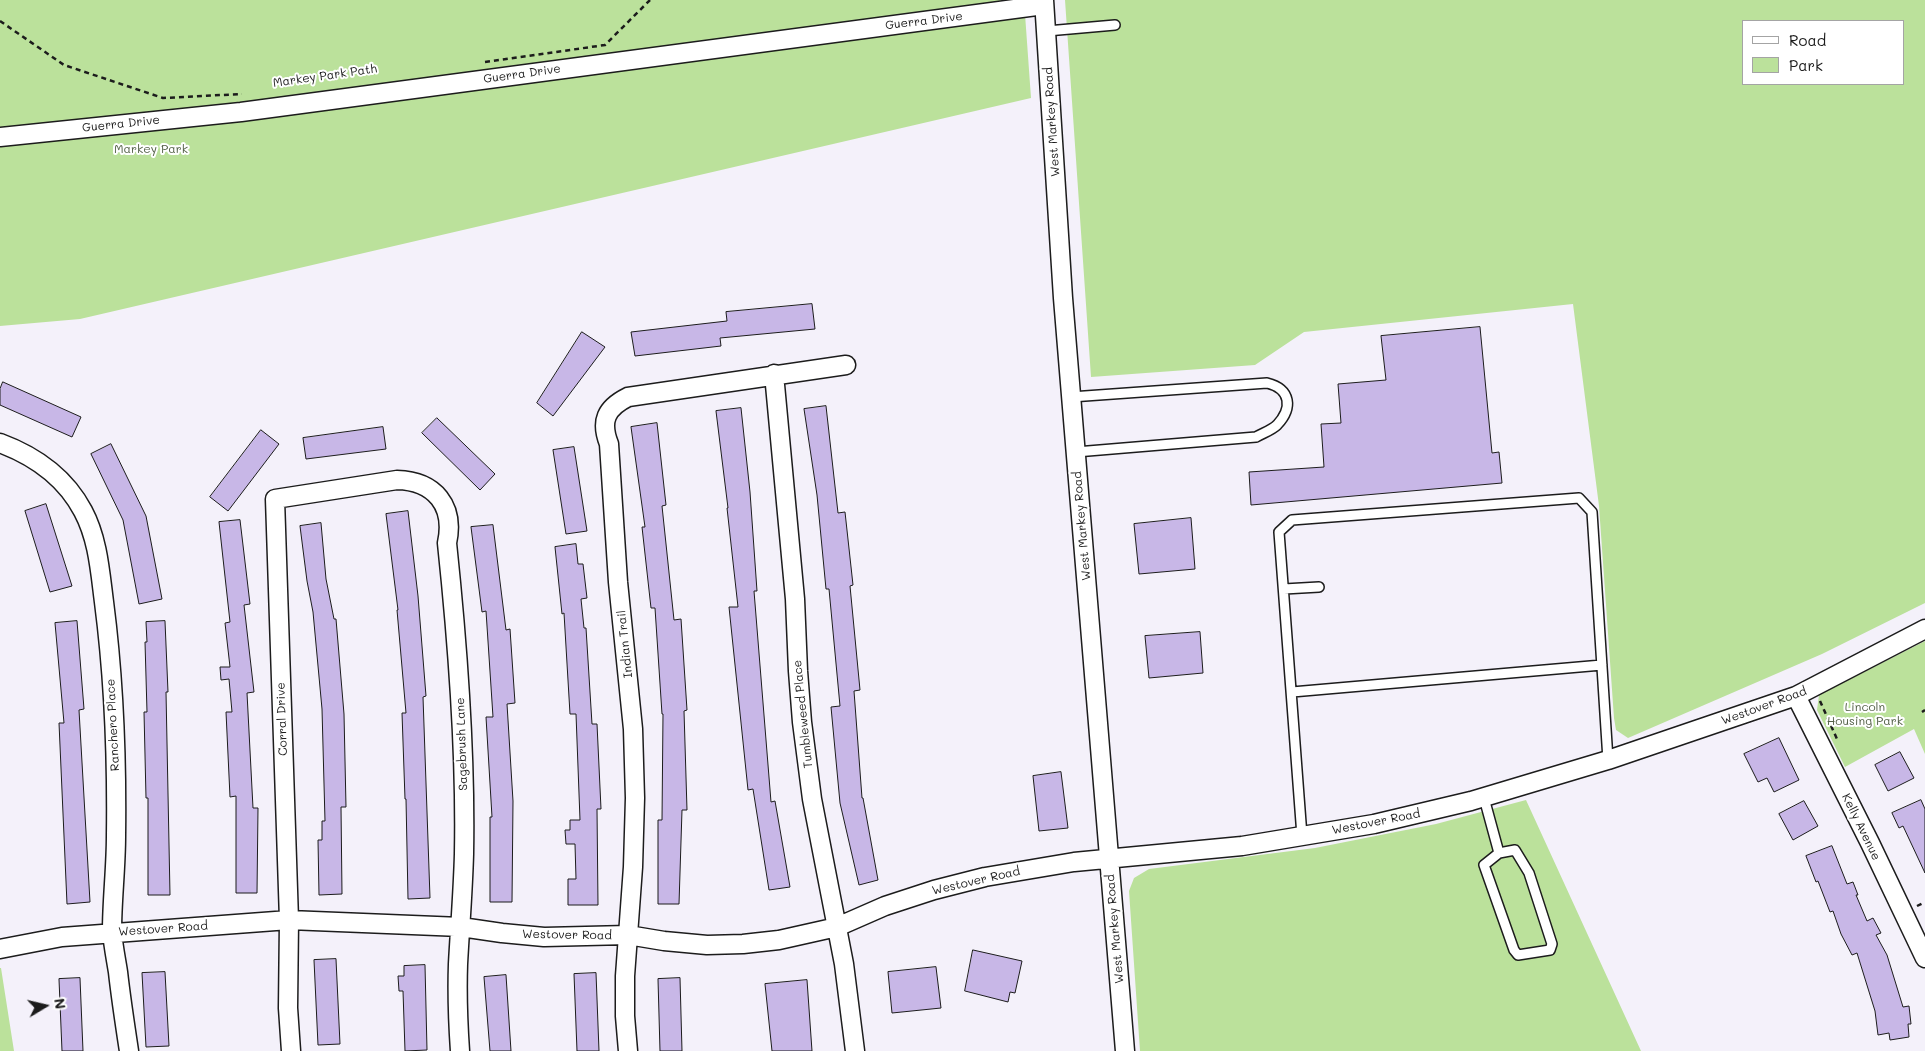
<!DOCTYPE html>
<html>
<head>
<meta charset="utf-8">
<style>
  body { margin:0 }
  #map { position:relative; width:1925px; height:1051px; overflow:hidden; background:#f4f1fa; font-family:Mali,sans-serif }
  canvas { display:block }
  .legend { position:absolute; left:1742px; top:20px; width:162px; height:65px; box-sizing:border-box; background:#fff; border:1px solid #a4a4a4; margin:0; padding:6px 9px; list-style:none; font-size:15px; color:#1c1c1c }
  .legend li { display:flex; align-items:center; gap:10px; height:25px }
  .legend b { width:25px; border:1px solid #a4a4a4 }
  .north { position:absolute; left:20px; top:981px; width:50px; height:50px; -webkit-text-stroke:4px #fff; paint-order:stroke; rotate:81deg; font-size:14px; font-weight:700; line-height:20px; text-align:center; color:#1c1c1c }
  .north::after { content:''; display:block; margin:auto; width:18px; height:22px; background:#1c1c1c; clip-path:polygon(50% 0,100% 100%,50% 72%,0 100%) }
</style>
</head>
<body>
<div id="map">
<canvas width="1925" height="1051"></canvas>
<ul class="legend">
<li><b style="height:6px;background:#fff"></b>Road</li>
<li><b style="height:14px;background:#bbe19b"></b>Park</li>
</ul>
<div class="north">N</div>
</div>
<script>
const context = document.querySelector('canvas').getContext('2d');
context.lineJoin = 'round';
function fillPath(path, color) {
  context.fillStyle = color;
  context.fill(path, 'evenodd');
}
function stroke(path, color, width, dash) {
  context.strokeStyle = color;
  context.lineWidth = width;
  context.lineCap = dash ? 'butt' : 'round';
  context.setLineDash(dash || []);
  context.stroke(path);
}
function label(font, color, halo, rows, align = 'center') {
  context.font = font + ' Mali,sans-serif';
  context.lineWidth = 4;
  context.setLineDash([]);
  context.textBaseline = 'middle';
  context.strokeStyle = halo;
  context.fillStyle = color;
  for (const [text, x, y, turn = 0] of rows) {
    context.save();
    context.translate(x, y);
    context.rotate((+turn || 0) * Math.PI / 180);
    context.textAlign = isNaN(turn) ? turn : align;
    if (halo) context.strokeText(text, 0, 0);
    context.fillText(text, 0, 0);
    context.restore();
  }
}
const green = new Path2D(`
  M 0,0 L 1024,0 L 1031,98 L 80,319 L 0,326 Z
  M 1065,0 L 1925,0 L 1925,603 L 1822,654 L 1628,738 L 1616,730 L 1614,718 L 1599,506 L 1573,304 L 1304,332 L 1255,365 L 1091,377 ZM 1744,21 L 1904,21 L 1904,84 L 1744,84 Z
  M 1925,641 L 1925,754 L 1914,729 L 1845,767 L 1817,710 L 1819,695 Z
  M 1526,800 L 1641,1051 L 1140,1051 L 1129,891 L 1134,878 L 1149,869 L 1315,848 L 1436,824 Z
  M 0,968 L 1,968 L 14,1051 L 0,1051 Z`);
const building = new Path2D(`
  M 812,304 L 815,329 L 720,338 L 721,346 L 635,356 L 631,332 L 727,321 L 726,312 Z
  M 1480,327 L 1492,453 L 1499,452 L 1502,483 L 1251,505 L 1249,472 L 1324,467 L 1321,424 L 1341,423 L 1338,384 L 1386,380 L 1381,336 Z
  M 582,332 L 605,347 L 553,416 L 537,403 Z
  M 3,382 L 81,417 L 72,437 L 0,405 L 0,389 Z
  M 826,406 L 838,513 L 845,512 L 853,585 L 850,586 L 860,690 L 854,691 L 862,798 L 863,798 L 878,880 L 859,885 L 840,803 L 831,707 L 840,706 L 829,589 L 826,589 L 817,495 L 804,409 Z
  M 741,408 L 750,492 L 757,591 L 754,591 L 771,802 L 775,801 L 790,887 L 769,890 L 753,789 L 748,790 L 729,607 L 738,607 L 727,508 L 728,508 L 716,411 Z
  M 437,418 L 495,474 L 480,490 L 422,433 Z
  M 657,423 L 666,505 L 662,506 L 674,620 L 681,619 L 687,710 L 684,711 L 687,810 L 682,810 L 679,904 L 658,904 L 658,820 L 662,820 L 663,714 L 662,714 L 655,608 L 651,608 L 642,527 L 645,527 L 631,427 Z
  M 383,427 L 386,449 L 306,459 L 303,438 Z
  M 261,430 L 279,444 L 228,511 L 210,497 Z
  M 111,444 L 146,516 L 162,599 L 139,604 L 123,520 L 91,454 Z
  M 574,447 L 587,531 L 566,534 L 553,450 Z
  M 46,504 L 72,586 L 50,592 L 25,511 Z
  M 408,511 L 418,596 L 426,696 L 423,697 L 430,898 L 408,899 L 406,799 L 405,799 L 402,713 L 406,713 L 397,610 L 398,610 L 386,514 Z
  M 1191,518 L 1195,569 L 1139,574 L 1134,524 Z
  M 240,520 L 250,604 L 244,605 L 254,692 L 247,693 L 253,808 L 258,808 L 257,893 L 236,893 L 236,796 L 230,797 L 226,712 L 232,712 L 229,679 L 221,680 L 220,667 L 230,667 L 225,623 L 230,622 L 219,522 Z
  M 321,523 L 326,579 L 334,619 L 336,619 L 344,714 L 346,807 L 341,807 L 342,894 L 319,895 L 318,840 L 322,840 L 322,821 L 325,821 L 322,709 L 313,612 L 307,581 L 300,526 Z
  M 493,525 L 506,630 L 510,629 L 515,703 L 507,704 L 513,801 L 512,902 L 490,902 L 490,817 L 492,817 L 486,717 L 493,717 L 486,611 L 482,612 L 471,527 Z
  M 576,544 L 578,564 L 583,564 L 587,598 L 581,599 L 584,628 L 586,628 L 592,724 L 597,724 L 601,809 L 597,809 L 598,905 L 568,905 L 568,879 L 576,879 L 575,844 L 566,844 L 565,830 L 570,830 L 570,820 L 580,820 L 576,714 L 570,714 L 564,613 L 562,614 L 555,547 Z
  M 77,621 L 84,709 L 79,710 L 90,902 L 67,904 L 59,723 L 64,723 L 55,623 Z
  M 165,621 L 168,692 L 166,692 L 170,895 L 148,895 L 148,798 L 146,798 L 144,712 L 147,712 L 145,642 L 147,642 L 146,622 Z
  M 1200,632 L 1203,673 L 1149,678 L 1145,636 Z
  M 1779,738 L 1799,780 L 1774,792 L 1767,778 L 1758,782 L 1744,754 Z
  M 1900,752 L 1914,778 L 1888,791 L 1875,765 Z
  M 1061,772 L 1068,828 L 1039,831 L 1033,776 Z
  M 1921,800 L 1925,809 L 1925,873 L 1903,826 L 1899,828 L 1892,813 Z
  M 1804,801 L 1818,826 L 1793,840 L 1779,814 Z
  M 1832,846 L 1847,884 L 1853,882 L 1858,895 L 1856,895 L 1867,921 L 1873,918 L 1881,933 L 1876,935 L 1887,955 L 1903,1007 L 1909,1006 L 1911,1024 L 1908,1024 L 1909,1037 L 1890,1040 L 1889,1033 L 1878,1035 L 1875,1011 L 1857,953 L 1852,955 L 1841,934 L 1833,911 L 1830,912 L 1818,881 L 1816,882 L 1806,856 Z
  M 973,950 L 1022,961 L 1015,993 L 1010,992 L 1008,1002 L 965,991 Z
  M 336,959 L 340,1044 L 318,1045 L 314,960 Z
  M 425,965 L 427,1050 L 405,1051 L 403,991 L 399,991 L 398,976 L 404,976 L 404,966 Z
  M 936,967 L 941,1008 L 892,1013 L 888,972 Z
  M 165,972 L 169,1046 L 146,1047 L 142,973 Z
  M 596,973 L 599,1051 L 577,1051 L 574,974 Z
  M 506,975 L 511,1051 L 490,1051 L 484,977 Z
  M 80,978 L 83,1051 L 62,1051 L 59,979 Z
  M 680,978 L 682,1051 L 660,1051 L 658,979 Z
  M 807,980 L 812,1051 L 772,1051 L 765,984 Z`);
const path = new Path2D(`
  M 0,21 L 64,65 L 163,98 L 242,94
  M 485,62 L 605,45 L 650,0
  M 1820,701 L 1837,739
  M 1922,712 L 1925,710
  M 1917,906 L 1925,902`);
const service = new Path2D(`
  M 1047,31 L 1115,25
  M 1071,397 L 1267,383 C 1291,389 1293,408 1277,425 C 1272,430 1263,433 1256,437 L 1076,452
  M 1284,589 L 1319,587
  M 1292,692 L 1602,665
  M 1484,798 L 1499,853
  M 1302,836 L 1279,532 L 1292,520 L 1579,498 L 1592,512 L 1608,760
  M 1515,850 L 1529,873 L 1552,944 L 1550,950 L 1518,955 L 1514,950 L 1484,865 L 1499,853 Z`);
const minor = new Path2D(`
  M 1044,0 L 1063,298 L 1125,1051
  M 0,137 L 241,112 L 1044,5
  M 774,374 L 795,599 L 798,671 L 802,722 L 812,799 L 844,964 L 855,1051
  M 0,443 C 35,456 65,477 83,511 C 98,539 100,571 104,602 C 114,679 117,759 116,836 C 116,868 112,900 112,931 C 113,945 116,959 118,972 C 121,999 125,1025 129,1051
  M 1796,696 L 1870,843 L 1925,958
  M 0,949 L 62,937 L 289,920 L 461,927 L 502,933 L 544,937 L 628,935 L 664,941 L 707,945 L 743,944 L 779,940 L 837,927 L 885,906 L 934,890 L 985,877 L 1074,862 L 1242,846 L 1374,824 L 1471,801 L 1608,760 L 1796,696 L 1925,629
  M 291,1051 L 288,1008 L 289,920 L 275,499 L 397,480 C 435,481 455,506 447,543 C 458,647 466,750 464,854 C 463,891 460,927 458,964 C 457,993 458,1022 460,1051
  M 628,1051 L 625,1016 L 625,976 L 633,867 L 635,798 L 633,729 L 618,582 L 609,444 C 600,421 606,408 628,397 L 846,365`);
const streetNames = [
  ["Guerra Drive",924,21,-7],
  ["Guerra Drive",522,74,-8],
  ["Markey Park Path",325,76,-8],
  ["West Markey Road",1052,122,-94],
  ["Guerra Drive",121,124,-6],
  ["West Markey Road",1082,526,-95],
  ["Indian Trail",625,644,-96],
  ["Westover Road",1764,706,-20],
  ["Tumbleweed Place",803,714,-96],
  ["Corral Drive",282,719,-92],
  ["Ranchero Place",113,725,-93],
  ["Sagebrush Lane",462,744,-92],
  ["Westover Road",1376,822,-11],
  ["Kelly Avenue",1861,827,64],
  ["Westover Road",976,881,-13],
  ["Westover Road",163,929,-4],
  ["West Markey Road",1115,929,-95],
  ["Westover Road",567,935,1]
];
const parkNames = [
  ["Markey Park",151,149],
  ["Lincoln",1865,707],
  ["Housing Park",1865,721]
];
fillPath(green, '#bbe19b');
fillPath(building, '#c8b7e7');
stroke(building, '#1c1c1c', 1);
stroke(service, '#1c1c1c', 12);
stroke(minor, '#1c1c1c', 21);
stroke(path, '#1c1c1c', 2.5, [5, 4]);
stroke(service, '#fff', 9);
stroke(minor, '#fff', 18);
label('12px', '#1c1c1c', '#fff', streetNames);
label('12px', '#546148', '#fff', parkNames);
</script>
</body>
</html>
